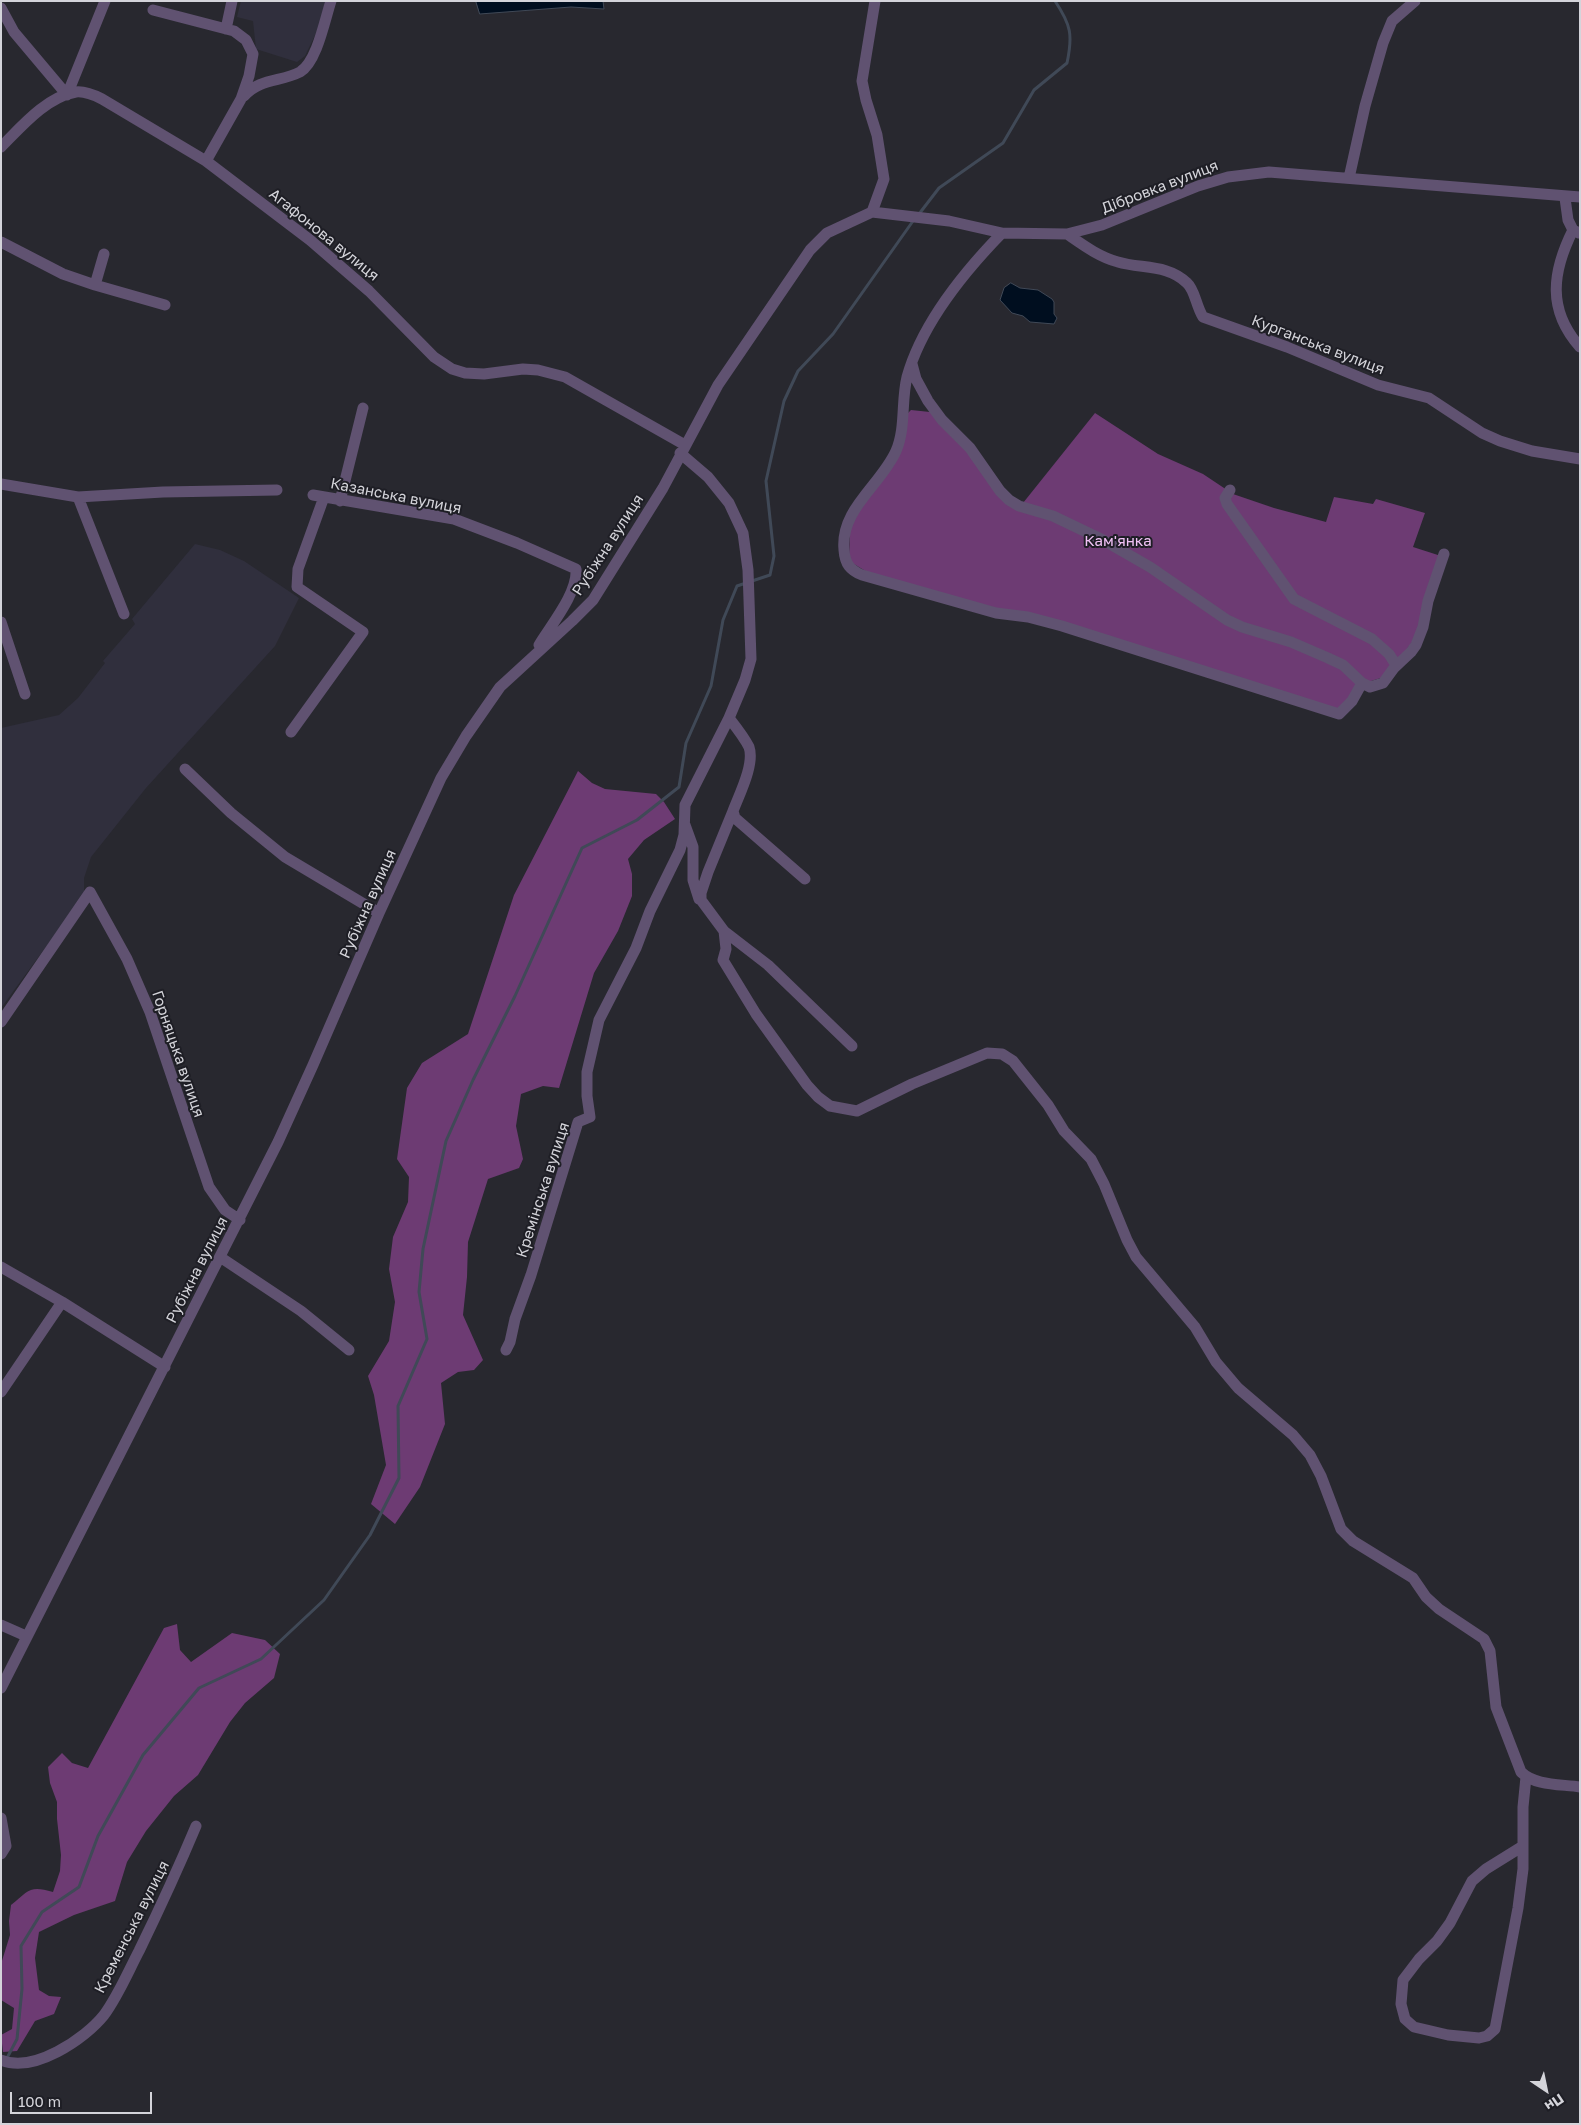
<!DOCTYPE html>
<html>
<head>
<meta charset="utf-8">
<style>
  body { margin:0 }
  #map { position:relative; width:1581px; height:2125px; overflow:hidden; background:#28282f; font-family:"Golos Text",sans-serif }
  canvas { display:block }
  .frame { position:absolute; inset:0; border:2px solid #d4d4da; pointer-events:none }
  .north { position:absolute; left:1521px; top:2065px; width:50px; height:50px; -webkit-text-stroke:4px #1e1e25; paint-order:stroke; rotate:146deg; font-size:14px; font-weight:700; line-height:20px; text-align:center; color:#d4d4da }
  .north::after { content:''; display:block; margin:auto; width:18px; height:22px; background:#d4d4da; clip-path:polygon(50% 0,100% 100%,50% 72%,0 100%) }
  .scale { position:absolute; left:10px; top:2092px; width:142px; height:22px; box-sizing:border-box; border:2px solid #d4d4da; border-top:0; padding-left:6px; font-size:15px; line-height:18px; white-space:nowrap; color:#d4d4da; -webkit-text-stroke:4px #1e1e25; paint-order:stroke }
</style>
</head>
<body>
<div id="map">
<canvas width="1581" height="2125"></canvas>
<div class="frame"></div>
<div class="north">Пн</div>
<div class="scale">100 m</div>
</div>
<script>
const context = document.querySelector('canvas').getContext('2d');
context.lineJoin = 'round';
function fillPath(path, color) {
  context.fillStyle = color;
  context.fill(path, 'evenodd');
}
function stroke(path, color, width, dash) {
  context.strokeStyle = color;
  context.lineWidth = width;
  context.lineCap = dash ? 'butt' : 'round';
  context.setLineDash(dash || []);
  context.stroke(path);
}
function label(font, color, halo, rows, align = 'center') {
  context.font = font + ' "Golos Text",sans-serif';
  context.lineWidth = 4;
  context.setLineDash([]);
  context.textBaseline = 'middle';
  context.strokeStyle = halo;
  context.fillStyle = color;
  for (const [text, x, y, turn = 0] of rows) {
    context.save();
    context.translate(x, y);
    context.rotate((+turn || 0) * Math.PI / 180);
    context.textAlign = isNaN(turn) ? turn : align;
    if (halo) context.strokeText(text, 0, 0);
    context.fillText(text, 0, 0);
    context.restore();
  }
}
const built = new Path2D(`
  M 241,1 L 326,1 L 319,27 L 305,56 L 297,62 L 256,49 L 253,21 L 237,17 Z
  M 195,544 L 220,550 L 244,561 L 299,598 L 275,646 L 146,788 L 91,857 L 84,878 L 84,895 L 1,1008 L 1,728 L 59,715 L 78,698 L 105,663 L 103,661 L 135,624 L 132,619 Z`);
const green = new Path2D(`
  M 911,410 L 930,412 L 967,451 L 997,493 L 1023,503 L 1095,413 L 1158,454 L 1203,474 L 1233,494 L 1274,508 L 1326,522 L 1334,497 L 1373,504 L 1376,499 L 1425,513 L 1413,547 L 1441,556 L 1421,630 L 1387,676 L 1368,682 L 1339,710 L 872,575 L 849,561 L 850,529 L 856,515 L 878,481 L 906,415 Z
  M 578,771 L 592,783 L 605,789 L 656,794 L 664,802 L 675,819 L 644,840 L 628,859 L 632,874 L 632,896 L 618,931 L 594,973 L 559,1088 L 543,1086 L 521,1094 L 516,1126 L 523,1159 L 519,1168 L 488,1179 L 468,1242 L 467,1277 L 463,1315 L 483,1360 L 474,1370 L 458,1372 L 441,1383 L 445,1424 L 420,1487 L 395,1524 L 371,1504 L 386,1465 L 374,1395 L 368,1376 L 389,1341 L 395,1302 L 389,1269 L 393,1237 L 408,1202 L 409,1177 L 397,1159 L 407,1088 L 422,1063 L 468,1034 L 514,895 Z
  M 177,1624 L 180,1650 L 191,1662 L 232,1633 L 265,1640 L 280,1654 L 274,1678 L 245,1703 L 230,1722 L 198,1775 L 174,1796 L 146,1831 L 127,1862 L 115,1901 L 74,1915 L 39,1932 L 35,1958 L 39,1990 L 49,1996 L 61,1997 L 54,2014 L 35,2021 L 17,2051 L 3,2052 L 1,2035 L 12,2029 L 14,2008 L 1,2000 L 1,1964 L 10,1935 L 9,1921 L 11,1905 C 29,1890 30,1885 53,1892 L 60,1871 L 61,1855 L 57,1819 L 57,1802 L 50,1783 L 48,1767 L 62,1753 L 72,1763 L 88,1768 L 164,1628 Z`);
const water = new Path2D(`
  M 476,1 L 603,1 L 604,9 L 571,7 L 480,14 Z
  M 1011,283 L 1020,288 L 1038,290 L 1052,299 L 1054,302 L 1054,314 L 1057,318 L 1054,324 L 1030,322 L 1023,316 L 1012,313 L 1000,300 L 1004,288 Z`);
const stream = new Path2D(`
  M 919,214 L 939,188 L 1003,143 L 1034,90 L 1067,63 C 1073,35 1071,25 1055,1
  M 7,2058 L 17,2039 L 22,1989 L 21,1946 L 42,1912 L 79,1887 L 98,1836 L 143,1755 L 199,1688 L 261,1659 L 324,1600 L 370,1535 L 399,1478 L 398,1406 L 427,1339 L 419,1292 L 423,1249 L 446,1141 L 473,1080 L 515,996 L 582,848 L 637,820 L 679,787 L 686,743 L 711,686 L 723,620 L 737,586 L 770,575 L 774,556 L 766,481 L 784,401 L 798,371 L 833,334 L 913,221`);
const minor = new Path2D(`
  M 1,8 L 14,32 L 67,95
  M 153,10 L 234,31 L 246,40 L 253,54 L 249,76 L 241,99 L 206,161
  M 226,29 L 232,1
  M 67,95 L 105,1
  M 244,96 C 260,78 281,82 300,72 C 317,62 325,19 331,1
  M 1,147 C 21,127 46,97 76,92 C 85,91 94,95 102,99 L 206,161 L 310,240 L 369,291 L 434,357 L 452,369 L 465,373 L 484,374 L 523,369 L 538,370 L 565,377 L 685,445
  M 1349,178 L 1365,106 L 1383,43 L 1392,21 L 1415,1
  M 1565,198 L 1568,220 L 1573,230 L 1579,233
  M 872,212 L 884,179 L 877,135 L 866,100 L 862,81 L 875,1
  M 1573,230 C 1552,272 1547,310 1580,347
  M 1002,233 C 964,272 922,323 907,377 C 901,401 906,428 896,451 C 881,485 840,509 844,550 C 845,564 850,570 862,575 L 996,613 L 1028,617 L 1062,626 L 1339,714 L 1352,701 L 1362,683
  M 1067,234 C 1083,245 1099,257 1118,262 C 1141,269 1168,264 1187,283 C 1195,290 1196,306 1203,317 L 1287,347 L 1378,385 L 1429,398 L 1482,433 L 1500,441 L 1532,451 L 1580,459
  M 1,242 L 63,274 L 95,285 L 165,305
  M 95,285 L 104,254
  M 912,364 L 916,379 L 928,401 L 942,420 L 970,448 L 1000,491 L 1009,500 L 1019,506 L 1053,516 L 1103,540 L 1150,567 L 1227,620 L 1242,627 L 1291,642 L 1328,658 L 1343,665 L 1362,683 L 1370,687 L 1383,683 L 1394,668 L 1411,652 L 1416,645 L 1423,627 L 1428,601 L 1444,554
  M 680,453 L 708,477 L 729,503 L 743,533 L 748,570 L 751,659 L 745,680 L 729,718 C 736,727 744,737 749,747 C 755,764 739,795 733,811 L 735,818 L 805,879
  M 1,484 L 78,497 L 163,492 L 277,490
  M 1230,490 L 1225,498 L 1227,504 L 1294,599 L 1372,639 L 1389,654 L 1396,665
  M 313,495 L 454,519 L 517,543 L 576,569 C 578,593 551,625 539,645
  M 78,497 L 124,614
  M 340,501 L 363,408
  M 1,622 L 25,694
  M 291,732 L 363,632 L 297,587 L 298,569 L 324,497
  M 185,769 L 231,813 L 285,857 L 379,913
  M 733,811 L 708,872 L 701,893 L 701,900 L 724,931 L 768,965 L 852,1046
  M 685,825 L 693,847 L 693,880 L 699,899
  M 724,931 L 726,949 L 723,960 L 756,1014 L 807,1085 L 818,1097 L 830,1106 L 857,1111 L 912,1084 L 987,1053 L 1002,1054 L 1013,1061 L 1048,1105 L 1064,1131 L 1091,1159 L 1104,1184 L 1127,1240 L 1136,1257 L 1195,1327 L 1216,1362 L 1238,1388 L 1293,1435 L 1310,1455 L 1321,1476 L 1341,1529 L 1353,1541 L 1413,1578 L 1426,1597 L 1439,1609 L 1484,1639 L 1490,1651 L 1496,1707 L 1521,1772 C 1535,1786 1561,1784 1580,1787
  M 1,1022 L 90,892 L 127,959 L 150,1012 L 209,1187 L 225,1210 L 240,1220
  M 220,1257 L 301,1311 L 349,1350
  M 1,1267 L 62,1302 L 165,1367
  M 506,1350 L 510,1342 L 515,1319 L 531,1275 L 578,1122 L 590,1117 L 587,1096 L 587,1072 L 599,1020 L 636,948 L 650,911 L 680,850 L 684,835 L 685,805 L 729,718
  M 1,1392 L 62,1302
  M 1,1625 L 26,1636
  M 1,1688 L 278,1142 L 313,1065 L 379,913 L 441,778 L 466,736 L 500,687 L 572,621 L 593,600 L 663,488 L 718,385 L 810,250 L 827,233 L 872,212 L 949,221 L 1002,233 L 1067,234 L 1102,225 L 1198,186 L 1228,177 L 1269,172 L 1580,197
  M 1,1818 L 6,1846 L 1,1854
  M 1523,1846 L 1486,1869 L 1472,1881 L 1450,1923 L 1437,1941 L 1419,1959 L 1403,1980 L 1401,2004 L 1405,2019 L 1414,2027 L 1448,2035 L 1479,2038 L 1487,2036 L 1495,2029 L 1518,1908 L 1523,1869 L 1523,1807 L 1526,1777
  M 1,2060 C 33,2074 85,2039 104,2015 C 118,1996 128,1972 139,1951 C 159,1910 178,1869 196,1826`);
const streetNames = [
  ["Дібровка вулиця",1160,187,-21],
  ["Агафонова вулиця",324,235,39],
  ["Курганська вулиця",1318,345,21],
  ["Казанська вулиця",396,496,11],
  ["Рубіжна вулиця",608,545,-57],
  ["Рубіжна вулиця",368,904,-66],
  ["Горняцька вулиця",178,1054,71],
  ["Кремінська вулиця",543,1190,-72],
  ["Рубіжна вулиця",197,1270,-63],
  ["Кременська вулиця",132,1927,-63]
];
const parkNames = [
  ["Кам'янка",1118,541]
];
fillPath(built, '#302f3d');
fillPath(green, '#6d3b73');
fillPath(water, '#000e1f');
stroke(water, '#404957', 1);
stroke(stream, '#404957', 3);
stroke(minor, '#605271', 11);
label('15px', '#d4d4da', '#1e1e25', streetNames);
label('15px', '#f1c2f6', '#1e1e25', parkNames);
</script>
</body>
</html>
